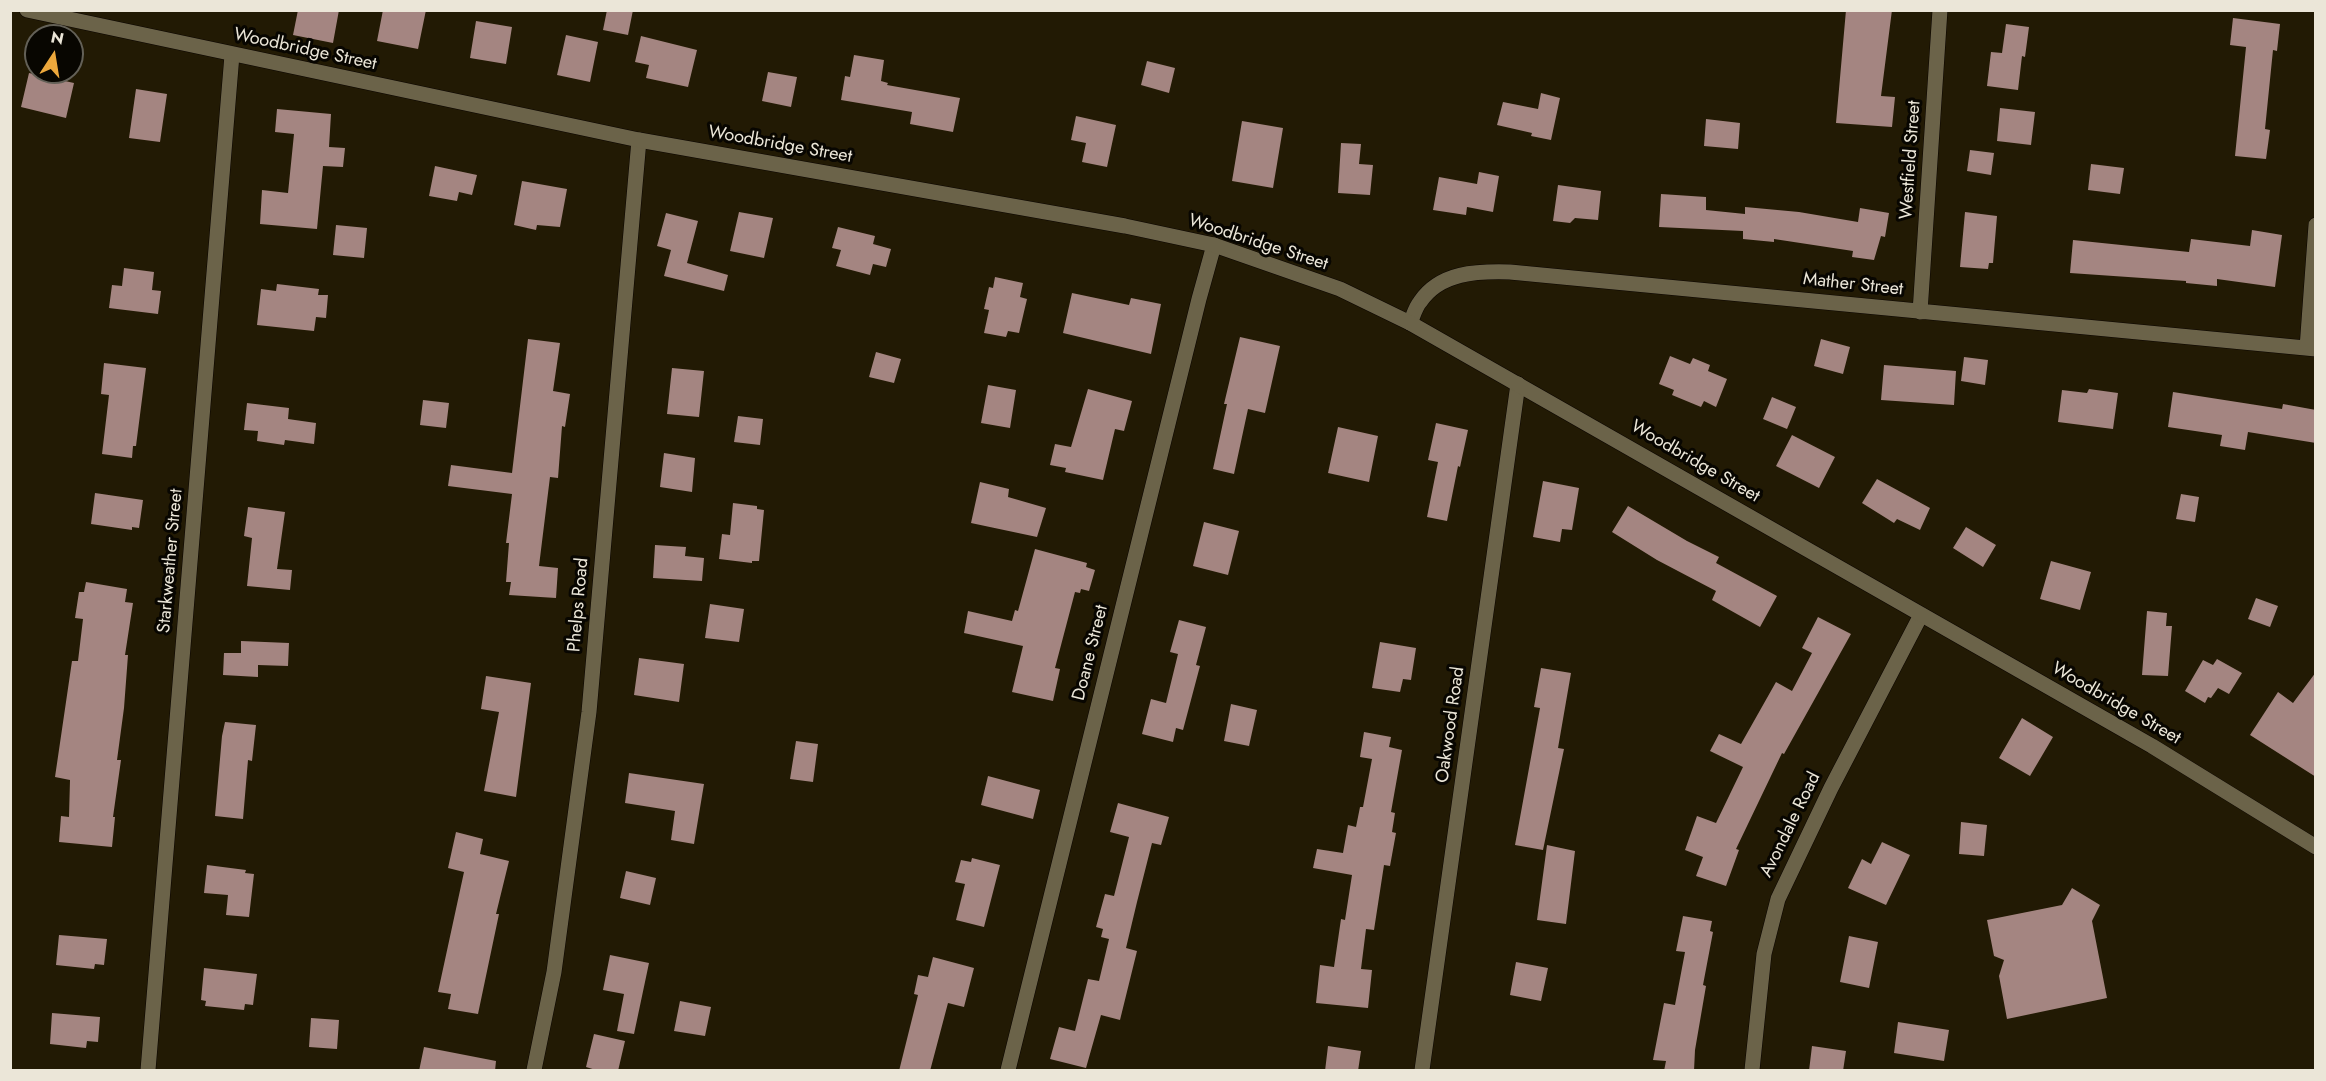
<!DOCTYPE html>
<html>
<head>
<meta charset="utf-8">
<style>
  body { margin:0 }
  #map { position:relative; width:2326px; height:1081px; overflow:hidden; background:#221a04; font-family:Jost,sans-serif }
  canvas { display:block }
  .frame { position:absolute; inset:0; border:12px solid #ebe6d8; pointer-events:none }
  .north { position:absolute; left:24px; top:24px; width:60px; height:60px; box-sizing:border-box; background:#080601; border:2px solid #636057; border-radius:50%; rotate:12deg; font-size:16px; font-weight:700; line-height:24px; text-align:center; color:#ebe6d8 }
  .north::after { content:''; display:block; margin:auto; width:21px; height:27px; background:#eda83c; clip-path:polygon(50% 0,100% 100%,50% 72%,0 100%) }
</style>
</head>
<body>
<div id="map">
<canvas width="2326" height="1081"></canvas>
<div class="frame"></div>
<div class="north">N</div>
</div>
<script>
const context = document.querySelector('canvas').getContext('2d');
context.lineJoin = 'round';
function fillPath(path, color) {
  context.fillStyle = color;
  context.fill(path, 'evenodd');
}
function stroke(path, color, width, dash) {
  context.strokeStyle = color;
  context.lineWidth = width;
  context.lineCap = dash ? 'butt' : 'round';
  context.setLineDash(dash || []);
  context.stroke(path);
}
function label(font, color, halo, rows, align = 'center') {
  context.font = font + ' Jost,sans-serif';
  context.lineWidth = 6;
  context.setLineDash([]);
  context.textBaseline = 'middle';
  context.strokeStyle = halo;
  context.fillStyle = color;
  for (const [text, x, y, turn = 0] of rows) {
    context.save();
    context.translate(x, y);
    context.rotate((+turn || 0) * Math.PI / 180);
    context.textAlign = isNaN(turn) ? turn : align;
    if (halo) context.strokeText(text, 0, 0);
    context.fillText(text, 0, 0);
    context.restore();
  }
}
const building = new Path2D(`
  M 298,10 L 339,10 L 333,43 L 293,35 Z
  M 383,10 L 426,10 L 418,49 L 377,41 Z
  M 607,10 L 633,10 L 628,35 L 603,30 Z
  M 1846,10 L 1892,10 L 1881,96 L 1895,97 L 1892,127 L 1836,123 Z
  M 2233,18 L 2280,24 L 2277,51 L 2273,50 L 2265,129 L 2270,130 L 2266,159 L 2235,156 L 2246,47 L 2230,45 Z
  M 476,21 L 512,27 L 506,64 L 470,58 Z
  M 2006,24 L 2029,27 L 2025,57 L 2022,56 L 2018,90 L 1987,86 L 1991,52 L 2002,53 Z
  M 566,35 L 598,42 L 590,82 L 557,75 Z
  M 641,36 L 697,50 L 688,87 L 646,78 L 649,65 L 635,62 Z
  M 854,55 L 884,60 L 881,81 L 888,83 L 887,85 L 960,98 L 953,132 L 910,124 L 912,112 L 841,100 L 845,76 L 850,77 Z
  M 1147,61 L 1175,68 L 1169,93 L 1141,85 Z
  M 768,72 L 797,77 L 791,107 L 762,101 Z
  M 29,73 L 74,83 L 66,118 L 21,107 Z
  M 136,89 L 167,94 L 160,142 L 129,138 Z
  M 1541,93 L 1560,98 L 1551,140 L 1531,136 L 1532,133 L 1497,125 L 1503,102 L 1538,109 Z
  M 2000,108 L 2035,112 L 2031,145 L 1997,141 Z
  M 277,109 L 331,114 L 329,147 L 345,148 L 343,167 L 323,166 L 317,229 L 260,224 L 262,190 L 288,193 L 294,134 L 275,132 Z
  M 1076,116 L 1116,125 L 1107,167 L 1082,162 L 1086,143 L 1071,140 Z
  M 1706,119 L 1740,123 L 1738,149 L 1704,146 Z
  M 1242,121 L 1283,128 L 1273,188 L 1232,181 Z
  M 1341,143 L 1361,144 L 1359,164 L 1373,165 L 1370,195 L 1338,193 Z
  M 1970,150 L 1994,153 L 1991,175 L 1967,171 Z
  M 2091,164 L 2124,168 L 2120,194 L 2088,190 Z
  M 435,166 L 477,175 L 472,195 L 459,192 L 457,201 L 429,196 Z
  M 1479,172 L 1499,176 L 1493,212 L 1467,207 L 1466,215 L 1433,210 L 1439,177 L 1477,184 Z
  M 522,181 L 567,189 L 560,227 L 537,225 L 536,230 L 514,225 Z
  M 1558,185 L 1601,191 L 1598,220 L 1575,218 L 1570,223 L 1553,221 Z
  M 1661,194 L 1706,197 L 1706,210 L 1745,214 L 1745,207 L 1799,212 L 1858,222 L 1860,208 L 1889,213 L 1885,237 L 1881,236 L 1874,260 L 1852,257 L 1853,251 L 1774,239 L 1774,242 L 1743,239 L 1743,231 L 1659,227 Z
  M 739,212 L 773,218 L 764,258 L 730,251 Z
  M 1965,212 L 1997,216 L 1993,263 L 1989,263 L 1988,269 L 1960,267 Z
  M 666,213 L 698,221 L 687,263 L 728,275 L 724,291 L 664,276 L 671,250 L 657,246 Z
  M 336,225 L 367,228 L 364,258 L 333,255 Z
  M 838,227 L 875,236 L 873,244 L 891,249 L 886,267 L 873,264 L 870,275 L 836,266 L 841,250 L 832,248 Z
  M 2252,230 L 2282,235 L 2275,287 L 2217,279 L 2217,286 L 2186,283 L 2186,281 L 2070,273 L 2073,240 L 2189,252 L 2191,239 L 2250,246 Z
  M 124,268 L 154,272 L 152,290 L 161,291 L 158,314 L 109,308 L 112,285 L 122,286 Z
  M 995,277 L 1023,283 L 1020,297 L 1027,299 L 1019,333 L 1008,331 L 1006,337 L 984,333 L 989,310 L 984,309 L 989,287 L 993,288 Z
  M 277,284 L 319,289 L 318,295 L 328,295 L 326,318 L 316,317 L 314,331 L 257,325 L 261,289 L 276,291 Z
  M 1072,293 L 1129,305 L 1131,298 L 1161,304 L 1151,354 L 1063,333 Z
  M 1240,337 L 1280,346 L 1265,413 L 1248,409 L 1234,474 L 1213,469 L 1227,404 L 1224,404 Z
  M 528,339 L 560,343 L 553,391 L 570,394 L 565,427 L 562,426 L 558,478 L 550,477 L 539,566 L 558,568 L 556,598 L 509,595 L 511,582 L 506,582 L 509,543 L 506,543 L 512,494 L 448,486 L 451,465 L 512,473 Z
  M 1821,339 L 1850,347 L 1843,374 L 1814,366 Z
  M 876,352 L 901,359 L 894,383 L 869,377 Z
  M 1670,356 L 1690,364 L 1693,358 L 1710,365 L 1708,371 L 1727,379 L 1716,407 L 1704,401 L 1701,407 L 1672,395 L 1674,390 L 1659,384 Z
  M 1964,357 L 1988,360 L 1985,385 L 1961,381 Z
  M 104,363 L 146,368 L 136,446 L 133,446 L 132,458 L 102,454 L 109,395 L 101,394 Z
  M 1884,365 L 1956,371 L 1954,405 L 1881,400 Z
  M 672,368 L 704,371 L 699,417 L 667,414 Z
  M 988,385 L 1016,390 L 1010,428 L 981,423 Z
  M 1088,389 L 1132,401 L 1124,431 L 1115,429 L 1103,480 L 1065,472 L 1066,468 L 1050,465 L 1055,444 L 1071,447 Z
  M 2089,389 L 2118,393 L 2113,429 L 2058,422 L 2062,390 L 2087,393 Z
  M 2173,392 L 2282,409 L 2283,404 L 2316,410 L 2316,443 L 2248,432 L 2245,450 L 2220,446 L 2222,435 L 2168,427 Z
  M 1772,397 L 1796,407 L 1787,429 L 1763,419 Z
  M 423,400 L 449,403 L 446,428 L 420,425 Z
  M 247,403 L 289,408 L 288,419 L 316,423 L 314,444 L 285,440 L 284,445 L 257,441 L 258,431 L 244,430 Z
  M 738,416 L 763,419 L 760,445 L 734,442 Z
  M 1436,423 L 1468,430 L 1460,467 L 1458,466 L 1447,521 L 1427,517 L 1438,462 L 1428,460 Z
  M 1338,427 L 1378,436 L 1369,482 L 1328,473 Z
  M 1792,435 L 1835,457 L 1819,488 L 1776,466 Z
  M 664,453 L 695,458 L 692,492 L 660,487 Z
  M 1877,479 L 1930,508 L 1920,530 L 1897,519 L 1894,523 L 1862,503 Z
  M 1543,481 L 1579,488 L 1572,530 L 1562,529 L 1560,542 L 1533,537 Z
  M 980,482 L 1009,489 L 1008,497 L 1046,508 L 1037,537 L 971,523 Z
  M 95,493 L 143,500 L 139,528 L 132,527 L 132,530 L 91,524 Z
  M 2181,494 L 2199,497 L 2195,522 L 2176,519 Z
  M 733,503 L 757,506 L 757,509 L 764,510 L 759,561 L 752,561 L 752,563 L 719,559 L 722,534 L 730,535 Z
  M 1628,506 L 1687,541 L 1719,557 L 1716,563 L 1777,596 L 1760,627 L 1712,600 L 1716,591 L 1657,560 L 1612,532 Z
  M 248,507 L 285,512 L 277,569 L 292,570 L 290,590 L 247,586 L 252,538 L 244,536 Z
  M 1204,522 L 1239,531 L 1228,575 L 1193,566 Z
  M 1966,527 L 1996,545 L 1983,567 L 1953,548 Z
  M 655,545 L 686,547 L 685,556 L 704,558 L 702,581 L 653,578 Z
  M 1035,549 L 1087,563 L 1086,567 L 1095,570 L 1089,591 L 1081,589 L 1080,593 L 1075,592 L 1055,668 L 1060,669 L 1053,701 L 1012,692 L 1023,646 L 964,633 L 968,611 L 1012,621 L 1015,610 L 1018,611 Z
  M 2051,561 L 2091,572 L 2080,610 L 2040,599 Z
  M 86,582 L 127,589 L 125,602 L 133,603 L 125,655 L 128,655 L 124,708 L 117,760 L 121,760 L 113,817 L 115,817 L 112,847 L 59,842 L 61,816 L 69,817 L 70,780 L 55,777 L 72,661 L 78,661 L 83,619 L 75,618 L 79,592 L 84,592 Z
  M 2256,598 L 2278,606 L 2270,627 L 2248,619 Z
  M 710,604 L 744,609 L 739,642 L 705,638 Z
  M 2147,611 L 2167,613 L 2166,626 L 2172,626 L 2168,676 L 2142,675 Z
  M 1818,617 L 1851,634 L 1784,754 L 1782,753 L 1736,849 L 1739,850 L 1726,886 L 1696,876 L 1703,857 L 1685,850 L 1697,816 L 1716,823 L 1743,767 L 1710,751 L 1719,734 L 1741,744 L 1776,682 L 1792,691 L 1812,653 L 1802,648 Z
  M 1179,620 L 1206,627 L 1196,665 L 1200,666 L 1183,730 L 1176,728 L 1173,742 L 1142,734 L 1151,699 L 1166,703 L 1178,654 L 1170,652 Z
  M 241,641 L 289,643 L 288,666 L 258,665 L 258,677 L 223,675 L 224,653 L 241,653 Z
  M 1380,642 L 1416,648 L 1411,680 L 1403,679 L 1400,692 L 1372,688 Z
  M 639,658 L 684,664 L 679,702 L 634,695 Z
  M 2217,659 L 2242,673 L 2229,694 L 2218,688 L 2211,698 L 2208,697 L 2205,703 L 2185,691 L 2203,660 L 2213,665 Z
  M 1541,668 L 1571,673 L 1558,748 L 1564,749 L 1543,850 L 1515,845 L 1540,708 L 1534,707 Z
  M 2316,672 L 2316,777 L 2250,735 L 2278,692 L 2293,703 Z
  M 486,676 L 531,683 L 516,797 L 484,791 L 499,712 L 481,709 Z
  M 1231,704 L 1257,710 L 1249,746 L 1224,741 Z
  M 2022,718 L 2053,737 L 2030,776 L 1999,758 Z
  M 225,722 L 256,725 L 252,761 L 248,760 L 243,819 L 215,816 L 222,736 Z
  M 1364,732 L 1391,737 L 1389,747 L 1402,750 L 1391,812 L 1395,813 L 1392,832 L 1396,833 L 1390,866 L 1384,865 L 1374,930 L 1366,929 L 1361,969 L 1372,970 L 1368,1008 L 1316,1003 L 1320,965 L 1334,967 L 1341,919 L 1345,920 L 1352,875 L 1313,868 L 1317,849 L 1343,853 L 1348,825 L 1356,827 L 1360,807 L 1363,807 L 1372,759 L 1360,757 Z
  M 796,741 L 818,744 L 813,782 L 790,779 Z
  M 629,773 L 704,784 L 694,844 L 671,840 L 675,811 L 625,803 Z
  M 988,776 L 1040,790 L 1033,819 L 981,805 Z
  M 1118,803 L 1169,817 L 1161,845 L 1152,843 L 1137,902 L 1126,948 L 1137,951 L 1120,1020 L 1101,1015 L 1086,1068 L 1050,1059 L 1059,1027 L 1075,1031 L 1088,979 L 1099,981 L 1109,939 L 1101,937 L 1103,929 L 1096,927 L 1105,894 L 1114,896 L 1129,837 L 1110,832 Z
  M 1961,822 L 1987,825 L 1984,856 L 1959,854 Z
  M 456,832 L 483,839 L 480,854 L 509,861 L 496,914 L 499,914 L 478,1014 L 448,1009 L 451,994 L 438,992 L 464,872 L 448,868 Z
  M 1882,842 L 1910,855 L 1886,905 L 1848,888 L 1862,859 L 1871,864 Z
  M 1547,845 L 1575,851 L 1566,924 L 1537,920 Z
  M 972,858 L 1000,865 L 984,927 L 956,920 L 965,884 L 955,882 L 961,860 L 971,862 Z
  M 207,865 L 246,870 L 245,873 L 254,874 L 249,917 L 226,915 L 228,895 L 204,893 Z
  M 626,871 L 656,878 L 650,905 L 620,898 Z
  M 2072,888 L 2100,905 L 2092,921 L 2107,998 L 2007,1019 L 1999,976 L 2004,960 L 1994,956 L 1987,920 L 2062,905 Z
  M 1683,916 L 1712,921 L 1710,931 L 1713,932 L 1703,985 L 1706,986 L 1695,1050 L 1694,1071 L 1664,1071 L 1666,1061 L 1653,1060 L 1664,1003 L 1675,1005 L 1685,952 L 1676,951 Z
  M 59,935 L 107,939 L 104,965 L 95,964 L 94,969 L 56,965 Z
  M 1849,936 L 1878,942 L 1869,988 L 1840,982 Z
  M 610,955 L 649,963 L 634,1034 L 617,1031 L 624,994 L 603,990 Z
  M 933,957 L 974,968 L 964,1007 L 948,1003 L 930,1071 L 899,1071 L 918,995 L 914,994 L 918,975 L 928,977 Z
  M 1516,962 L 1548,968 L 1541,1001 L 1510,995 Z
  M 204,968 L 257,974 L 253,1005 L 245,1004 L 244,1010 L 205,1006 L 206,1001 L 201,1000 Z
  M 680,1001 L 711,1007 L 705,1036 L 674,1031 Z
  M 52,1013 L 100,1017 L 98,1042 L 87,1041 L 86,1048 L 50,1044 Z
  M 311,1018 L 339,1020 L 337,1049 L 309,1047 Z
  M 1898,1022 L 1949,1030 L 1944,1061 L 1894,1053 Z
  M 594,1034 L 625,1041 L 618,1071 L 599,1071 L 586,1067 Z
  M 1328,1046 L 1361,1051 L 1358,1071 L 1325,1071 Z
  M 1812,1046 L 1846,1051 L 1843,1071 L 1809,1071 Z
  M 424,1047 L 496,1061 L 495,1071 L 419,1071 Z`);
const street = new Path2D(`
  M 1920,312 L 1940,10
  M 1410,323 C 1413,317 1415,308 1420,302 C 1440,272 1477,271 1510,272 L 2316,349
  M 2307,348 L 2316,225
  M 148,1070 L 232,55
  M 534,1070 L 554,972 L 589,712 L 639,140
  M 1008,1070 L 1199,299 L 1214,245
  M 1422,1070 L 1518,384
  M 1752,1070 L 1764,954 L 1778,899 L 1831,788 L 1921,615`);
const secondary = new Path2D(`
  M 27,10 L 639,140 L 1125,226 L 1214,245 L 1340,289 L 1410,323 L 2152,746 L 2316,847`);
const streetNames = [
  ["Woodbridge Street",305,50,12],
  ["Woodbridge Street",780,145,10],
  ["Westfield Street",1911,160,-86],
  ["Woodbridge Street",1258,243,18],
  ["Mather Street",1853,285,6],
  ["Woodbridge Street",1695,462,30],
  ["Starkweather Street",171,561,-85],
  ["Phelps Road",579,605,-85],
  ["Doane Street",1091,653,-76],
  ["Woodbridge Street",2116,704,30],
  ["Oakwood Road",1451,725,-82],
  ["Avondale Road",1791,825,-64]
];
fillPath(building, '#a48581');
stroke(street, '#0b0500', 16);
stroke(secondary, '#0b0500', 16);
stroke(street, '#6b6349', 15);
stroke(secondary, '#6b6349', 15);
label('18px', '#ebe6d8', '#080601', streetNames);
</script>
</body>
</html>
